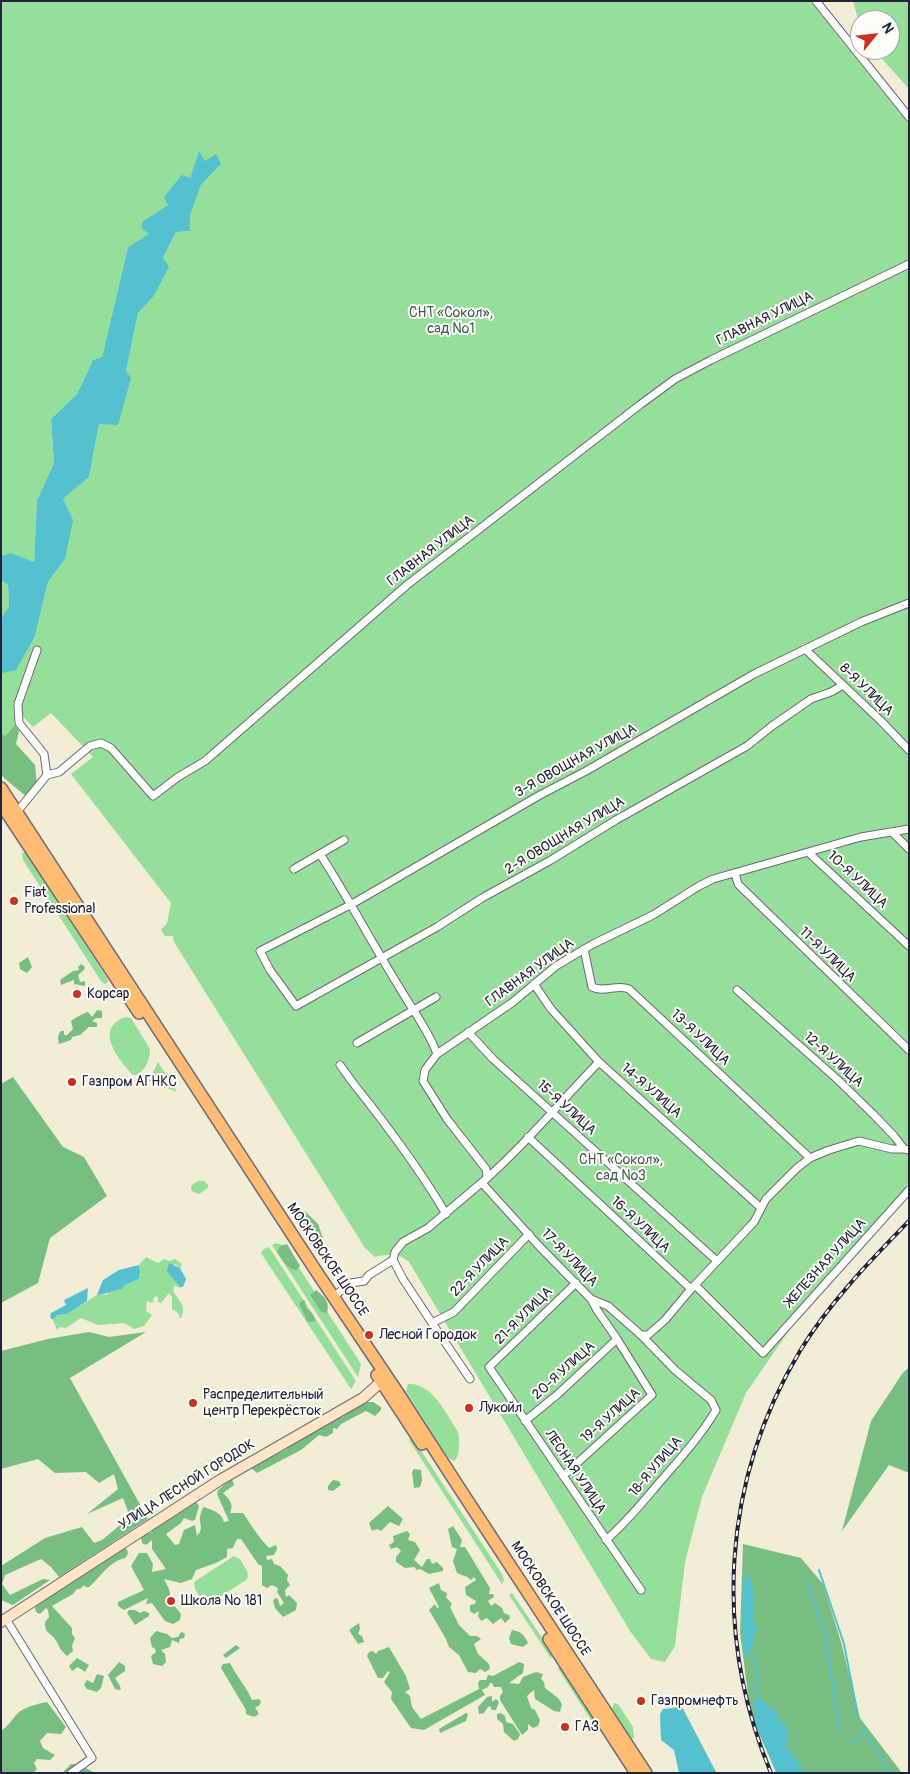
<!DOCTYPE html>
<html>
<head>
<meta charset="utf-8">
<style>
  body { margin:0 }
  #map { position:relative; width:910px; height:1774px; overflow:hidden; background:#f2edd7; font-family:Pangolin,sans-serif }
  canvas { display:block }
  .frame { position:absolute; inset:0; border:2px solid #22223b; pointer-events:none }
  .north { position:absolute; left:850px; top:10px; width:50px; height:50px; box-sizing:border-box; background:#fdfcf7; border:1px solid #a5a5ac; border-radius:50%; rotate:61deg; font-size:14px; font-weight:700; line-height:20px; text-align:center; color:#22223b }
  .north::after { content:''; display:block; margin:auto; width:18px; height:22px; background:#c8321e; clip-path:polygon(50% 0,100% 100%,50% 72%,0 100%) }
</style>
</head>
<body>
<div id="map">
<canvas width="910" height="1774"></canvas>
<div class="frame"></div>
<div class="north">N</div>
</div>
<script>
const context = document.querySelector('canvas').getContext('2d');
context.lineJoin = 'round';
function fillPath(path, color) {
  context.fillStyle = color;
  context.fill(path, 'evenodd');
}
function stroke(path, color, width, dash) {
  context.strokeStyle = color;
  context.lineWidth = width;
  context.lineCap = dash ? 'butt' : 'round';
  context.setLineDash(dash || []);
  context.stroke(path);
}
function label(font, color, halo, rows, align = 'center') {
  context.font = font + ' Pangolin,sans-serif';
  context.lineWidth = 4;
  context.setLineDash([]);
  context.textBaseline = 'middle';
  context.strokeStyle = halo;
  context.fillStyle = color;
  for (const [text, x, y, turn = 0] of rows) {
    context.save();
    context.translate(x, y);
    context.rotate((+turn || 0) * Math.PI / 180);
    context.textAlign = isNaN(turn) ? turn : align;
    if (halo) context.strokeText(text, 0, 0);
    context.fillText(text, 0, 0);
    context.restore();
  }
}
const green = new Path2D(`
  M 1,1 L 822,1 L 909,113 L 909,1189 L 808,1303 L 746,1393 L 702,1497 L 685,1562 L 675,1646 L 665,1662 L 651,1659 L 630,1631 L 409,1262 C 398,1253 389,1254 375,1257 L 365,1248 L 174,942 L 173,936 L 165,936 L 161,930 L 167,923 L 171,903 L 71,774 L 93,757 L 51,713 L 33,727 L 13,706 L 15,725 L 5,736 L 1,733 L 1,670 L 3,673 L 35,636 L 48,582 L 65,559 L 63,499 L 89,477 L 99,424 L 126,371 L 138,313 L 153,297 L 163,258 L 176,232 L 190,231 L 190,216 L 201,185 L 221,164 L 205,161 L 199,152 L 190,178 L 168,205 L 143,221 L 150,234 L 128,247 L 102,357 L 93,360 L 77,394 L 51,419 L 54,463 L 37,500 L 34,563 L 11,553 L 1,556 Z
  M 853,1 L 909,1 L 909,89 L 874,50 L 890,50 L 890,20 L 860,20 L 860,26 Z
  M 1,580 L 8,585 L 9,606 L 1,619 Z
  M 26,852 L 108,980 L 107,983 L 105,984 L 101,981 L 23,860 L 22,853 Z
  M 126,1017 L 131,1018 L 150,1049 C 150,1060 145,1071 136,1075 L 133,1075 C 118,1059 93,1028 126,1017 Z
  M 158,1062 L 177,1092 L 149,1081 Z
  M 198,1181 L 204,1181 L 208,1185 L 208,1188 L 199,1194 L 193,1192 L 191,1189 L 192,1185 Z
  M 276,1243 L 285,1246 L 361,1364 L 358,1377 L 272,1245 Z
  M 269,1247 L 356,1381 L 351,1389 L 261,1253 L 264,1249 Z
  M 146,1257 L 158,1263 L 164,1259 L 170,1261 L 175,1259 L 182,1264 L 180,1268 L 175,1264 L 169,1272 L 180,1287 L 180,1288 L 175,1285 L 173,1291 C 179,1301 187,1306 181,1318 L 180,1318 L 178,1313 L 172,1309 L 172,1297 L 169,1293 L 161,1303 L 158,1302 L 158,1297 L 156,1296 L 153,1299 L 154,1302 L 151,1303 L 147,1301 L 146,1311 L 152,1315 L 144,1326 L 134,1329 L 124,1323 L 98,1325 L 81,1318 L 66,1328 L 60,1327 L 57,1330 L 53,1320 L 57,1315 L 67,1314 L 97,1295 L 106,1295 L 114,1290 L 122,1289 L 125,1285 L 139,1279 L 140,1271 L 139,1265 Z
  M 408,1384 C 432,1382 447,1415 458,1432 C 460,1440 460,1454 455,1461 L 450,1459 L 447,1456 L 406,1391 Z
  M 411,1438 L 414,1440 L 502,1574 L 504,1580 L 502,1584 L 409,1440 Z
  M 234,1556 L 240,1559 L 247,1571 L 248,1577 L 246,1580 L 212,1602 C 202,1603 194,1591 194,1582 Z
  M 512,1593 L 551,1651 L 553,1654 L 551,1658 L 550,1657 L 509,1595 Z
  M 557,1667 L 563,1669 L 597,1721 L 596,1728 Z
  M 614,1703 L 618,1704 L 633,1727 L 634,1738 L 633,1739 L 631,1738 L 612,1709 Z`);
const forest = new Path2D(`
  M 15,725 L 19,731 L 16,744 L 35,765 L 37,785 L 27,797 L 4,778 L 1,774 L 1,733 L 5,736 Z
  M 28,957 L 32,967 L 27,973 L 20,969 L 19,963 Z
  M 81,964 L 85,967 L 84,970 L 78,975 L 80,982 L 85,981 L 85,986 L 74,984 L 74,980 L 61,985 L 60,980 L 73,971 L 79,970 L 78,967 Z
  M 97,1010 L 102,1011 L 102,1018 L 96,1018 L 92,1021 L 97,1023 L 97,1027 L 89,1027 L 80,1035 L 72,1037 L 71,1040 L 59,1044 C 58,1038 57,1035 61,1031 L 64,1031 L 64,1035 L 67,1035 L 73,1029 L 71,1021 C 73,1019 86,1012 88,1012 L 92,1017 Z
  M 13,1077 L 63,1147 L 84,1157 L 107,1196 L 50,1238 L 38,1283 L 1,1303 L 1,1084 Z
  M 305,1211 L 318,1224 L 325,1244 L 316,1252 L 294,1218 L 300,1212 Z
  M 287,1244 L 300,1266 L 297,1270 C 287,1270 282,1259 277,1252 L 280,1246 Z
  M 316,1290 C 325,1297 330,1302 327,1313 L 321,1312 L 310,1295 Z
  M 303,1300 L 305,1301 L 306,1308 L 312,1313 L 316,1321 L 308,1322 L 299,1304 Z
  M 89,1332 L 109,1337 L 146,1332 L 70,1378 L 148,1519 L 59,1577 L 51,1567 L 41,1559 L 5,1575 L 2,1584 L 10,1595 L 43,1579 L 50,1580 L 13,1605 L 1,1600 L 1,1566 L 45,1538 L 82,1527 L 94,1543 L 102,1540 L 130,1517 L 123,1498 L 87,1514 L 118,1489 L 114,1474 L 99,1483 L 86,1472 L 55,1473 L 38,1459 L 1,1469 L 1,1351 L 48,1339 Z
  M 909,1367 L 909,1473 L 889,1465 L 842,1531 L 871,1421 L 902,1374 Z
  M 366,1402 L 373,1402 L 381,1407 L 381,1410 L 375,1416 L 366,1411 L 341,1424 L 337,1429 L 333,1428 L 333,1433 L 326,1437 L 319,1435 L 301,1450 L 257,1473 L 251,1468 L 251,1466 L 258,1457 L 274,1456 L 287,1449 L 292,1441 L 335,1414 L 343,1417 L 349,1411 Z
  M 414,1469 L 421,1470 L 422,1481 L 420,1487 L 414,1488 L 412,1472 Z
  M 232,1479 L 234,1485 L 223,1493 C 230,1500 234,1504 230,1513 L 243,1513 C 252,1526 258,1537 269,1548 L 276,1545 L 277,1549 L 274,1555 L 266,1556 L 267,1560 L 272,1559 L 274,1564 L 280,1566 L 288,1575 L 287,1580 L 290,1585 L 285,1590 L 286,1597 L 289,1595 L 297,1603 L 296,1610 L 283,1617 L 275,1608 L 273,1601 L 275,1598 L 278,1599 L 280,1606 L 284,1603 L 277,1592 L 278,1588 L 272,1585 L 267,1588 L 262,1585 L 262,1566 L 258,1564 L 241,1539 L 237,1539 L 233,1548 L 227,1549 L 227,1557 L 216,1563 L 196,1570 L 192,1579 L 181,1583 L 164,1579 L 169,1589 L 172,1603 L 181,1614 L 180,1620 L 173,1624 L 165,1621 L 152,1603 L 146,1604 L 148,1598 L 124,1610 L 118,1606 L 118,1602 L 144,1590 L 131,1566 L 139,1553 L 147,1553 L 153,1564 L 152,1572 L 166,1569 L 152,1549 L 152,1540 L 146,1545 L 142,1543 L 141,1538 L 144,1534 L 151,1533 L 153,1528 L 188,1503 L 196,1502 L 199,1506 L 195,1520 L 192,1521 L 184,1518 L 181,1523 L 166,1534 L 175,1545 L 179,1544 L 184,1530 L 195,1525 L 197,1536 C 204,1529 199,1524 200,1516 C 201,1513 202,1510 203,1507 C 213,1510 221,1512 224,1522 L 229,1521 L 217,1494 L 218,1490 Z
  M 333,1480 L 339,1481 L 341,1485 L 333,1491 L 328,1490 L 328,1486 Z
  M 388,1506 L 403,1519 L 399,1526 L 390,1522 L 381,1531 L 377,1529 L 372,1531 L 369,1523 Z
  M 453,1526 L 462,1540 L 460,1547 L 465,1547 L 490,1588 L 489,1594 L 493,1594 L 494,1597 L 488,1601 L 491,1606 L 495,1603 L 502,1608 L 504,1613 L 509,1615 L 510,1618 L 505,1623 L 501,1618 L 493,1624 L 487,1618 L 481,1621 L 478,1616 L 479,1611 L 474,1614 L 470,1611 L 470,1605 L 475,1604 L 476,1601 L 466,1595 L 465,1587 L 476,1580 L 474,1577 L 471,1580 L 467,1577 L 457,1573 L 453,1561 L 457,1549 L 452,1547 L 448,1529 Z
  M 407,1531 L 410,1534 L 408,1540 L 415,1542 L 420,1550 L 414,1560 L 422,1567 L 427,1559 L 430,1559 L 432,1564 L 437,1562 L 443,1568 L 443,1571 L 429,1574 L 420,1569 L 417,1570 L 414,1567 L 405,1568 L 396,1562 L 396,1557 L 401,1551 L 397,1547 L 391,1549 L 389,1545 L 394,1542 L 393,1536 Z
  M 743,1544 L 801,1558 L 823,1584 L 841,1642 L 860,1718 L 902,1773 L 777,1773 L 751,1717 L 740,1633 Z
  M 122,1548 L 127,1549 L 128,1554 L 125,1558 C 108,1562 101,1577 89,1587 L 85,1587 L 84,1585 L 80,1589 L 77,1589 L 73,1594 L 52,1606 L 72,1628 L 72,1634 L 75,1638 L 72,1646 L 73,1651 L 67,1656 C 59,1649 60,1647 55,1639 C 49,1631 45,1634 45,1622 L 49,1617 L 48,1610 L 46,1608 L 40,1614 L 36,1612 L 35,1608 L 36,1605 L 89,1569 C 96,1568 115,1553 122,1548 Z
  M 439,1583 L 441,1590 L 447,1593 L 446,1597 L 452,1604 L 450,1607 L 459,1625 L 470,1636 L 477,1636 L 481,1639 L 474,1644 L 478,1654 L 489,1664 L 490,1669 L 485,1672 L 480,1669 L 476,1673 L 468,1672 L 459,1655 L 449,1647 L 446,1639 L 429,1610 L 435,1604 L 437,1608 L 439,1607 L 429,1588 Z
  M 129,1610 L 135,1610 L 140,1613 L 144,1611 L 149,1613 L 149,1616 L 135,1625 L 127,1613 Z
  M 359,1623 L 360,1629 L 358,1634 L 362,1636 L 364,1642 L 358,1644 L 349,1630 Z
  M 512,1630 C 521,1632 524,1634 528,1643 L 523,1647 L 511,1644 L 509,1638 Z
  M 156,1631 L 167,1634 L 172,1638 L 178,1637 L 181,1632 L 184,1633 L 185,1635 L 184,1638 L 180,1639 L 179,1643 L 172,1640 L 170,1647 L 161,1650 L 165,1654 L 166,1662 L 162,1666 L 153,1664 L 151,1656 L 156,1652 L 155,1649 L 152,1647 L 150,1638 Z
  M 236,1645 L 240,1648 L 226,1658 L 223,1655 Z
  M 389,1647 L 406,1676 L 410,1689 L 405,1692 L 410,1696 L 412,1707 L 421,1719 L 479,1689 L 478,1683 L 480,1680 L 486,1680 L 488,1675 L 493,1676 L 519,1662 L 524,1664 L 523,1673 L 509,1683 L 519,1684 L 523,1677 L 536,1672 L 543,1674 L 541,1679 L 544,1682 L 545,1688 L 558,1698 L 562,1704 L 560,1712 L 554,1711 L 535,1699 L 534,1690 L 527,1696 L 531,1708 L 535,1710 L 540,1720 L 538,1726 L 533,1728 L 528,1724 L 528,1730 L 522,1735 L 500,1700 L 500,1696 L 503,1692 L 501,1687 L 494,1687 L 492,1683 L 490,1683 L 488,1687 L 482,1690 L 485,1695 L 424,1730 L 411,1728 L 391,1699 L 392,1692 L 384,1682 L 390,1672 L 388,1671 L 383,1678 L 378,1678 L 367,1656 L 369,1652 L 373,1651 L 376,1654 L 378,1651 Z
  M 77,1658 L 89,1665 L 85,1672 L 78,1667 L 72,1671 L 69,1666 Z
  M 119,1662 L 125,1666 L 125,1671 L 115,1678 L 119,1684 L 121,1689 L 119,1690 L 115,1689 L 108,1675 Z
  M 230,1663 C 236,1676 246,1686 252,1700 L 259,1699 L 261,1702 L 259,1706 L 255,1707 L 259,1714 L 254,1717 L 246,1714 L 246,1710 L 221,1668 L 223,1664 Z
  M 97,1674 L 104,1676 L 101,1688 L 97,1692 L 87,1689 L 84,1685 L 87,1680 L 93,1683 Z
  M 492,1696 L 492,1702 L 496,1699 L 499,1702 L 496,1710 L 492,1710 L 490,1706 L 488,1707 L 484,1713 L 479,1714 L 478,1707 L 487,1697 Z
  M 47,1702 L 66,1727 L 61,1734 L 47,1733 L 40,1741 L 43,1748 L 55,1755 L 50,1760 L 37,1759 L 34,1763 L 37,1769 L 33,1773 L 1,1773 L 2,1730 C 9,1725 11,1721 16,1715 C 23,1707 37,1704 47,1702 Z
  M 466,1713 L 468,1714 L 466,1721 L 440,1733 L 439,1729 Z
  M 501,1713 L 505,1716 L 506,1722 L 513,1724 L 520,1734 L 518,1739 L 514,1741 L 504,1732 L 503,1724 L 497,1719 L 497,1714 Z
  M 71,1764 L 78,1764 L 95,1773 L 62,1773 Z`);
const water = new Path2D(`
  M 199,151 L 205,161 L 216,154 L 221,164 L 201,185 L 190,216 L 190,231 L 176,232 L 163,258 L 169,267 L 153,297 L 138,313 L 126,371 L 131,378 L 118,425 L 99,424 L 89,477 L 63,499 L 73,520 L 65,559 L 48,582 L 35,636 L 16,670 L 2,673 L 1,619 L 9,606 L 8,585 L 1,580 L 1,556 L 11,553 L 34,562 L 37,500 L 54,463 L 51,419 L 77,394 L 93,360 L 102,357 L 128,247 L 149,234 L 141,228 L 143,221 L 168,205 L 164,197 L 182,175 L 190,178 Z
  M 169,1263 L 180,1268 L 186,1279 L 183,1287 L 180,1287 L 167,1271 Z
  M 139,1265 L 140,1271 L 139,1279 L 125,1285 L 122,1289 C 113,1290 106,1295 97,1295 L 103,1280 L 119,1270 Z
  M 88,1288 L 87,1301 L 67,1314 L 57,1315 L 53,1320 L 50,1317 L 51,1313 L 66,1305 L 64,1300 Z
  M 749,1575 C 757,1592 749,1611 757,1629 L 752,1647 L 745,1656 L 743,1654 L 742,1597 L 744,1578 Z
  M 759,1696 L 770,1709 L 779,1711 L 778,1720 L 784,1723 L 789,1731 L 786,1747 L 800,1764 L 802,1773 L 776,1773 L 754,1719 L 755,1711 L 752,1704 Z
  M 682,1707 L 715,1770 L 717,1773 L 679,1773 L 674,1750 L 661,1740 L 660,1714 L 663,1709 Z`);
const stream = new Path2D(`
  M 819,1570 L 844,1644 L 859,1721
  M 805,1578 L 824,1630 L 840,1732
  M 748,1654 L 758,1664 L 756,1676 L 761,1681 L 754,1686 L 755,1691 L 759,1693 L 759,1696
  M 862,1727 L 890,1773
  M 851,1742 L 866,1733`);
const street = new Path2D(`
  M 816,1 L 909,117
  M 805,649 L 881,721 L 909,750
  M 37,650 L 18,704 L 19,723 L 44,754 L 47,775
  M 843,685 L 831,692 L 811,699 L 772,726 L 747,746 L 616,820 L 551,860 L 482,898 L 437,927 L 296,1006 L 270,970 L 260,951 L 352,904 L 540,795 L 586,771 L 754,674 L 861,622 L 909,603
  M 17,812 L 47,775 L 59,772 L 90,746 L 101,743 L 111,748 L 153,796 L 178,777 L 205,761 L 407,585 L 641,404 L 675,379 L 711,360 L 909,264
  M 893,833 L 909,849
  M 809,853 L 909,946
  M 320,854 C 349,899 373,945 401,990 C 413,1011 429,1031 437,1054
  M 294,869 L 344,840
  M 735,873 L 738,884 L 744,890 L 909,1050
  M 584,949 L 592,987 C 604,993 617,984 629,989 L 810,1158
  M 534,984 L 551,1009 L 599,1062 L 761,1208
  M 737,990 L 838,1080 L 875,1116 L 895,1137 L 904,1149 L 909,1150
  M 468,1032 L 493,1059 L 717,1261
  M 357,1043 L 436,997
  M 340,1065 C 349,1078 358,1090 368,1102 C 396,1138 423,1175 446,1214
  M 528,1137 L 691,1289
  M 486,1179 C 527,1143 561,1101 599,1062
  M 482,1183 L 539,1246 L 591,1299 L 608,1306 L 641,1335 L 648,1335 L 665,1320 L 691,1289 L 754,1222 L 766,1199 L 797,1168 L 810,1158 L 829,1150 L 859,1141 L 892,1149 L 904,1149
  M 393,1260 L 403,1279 L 432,1323 L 454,1312 L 529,1234
  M 576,1283 L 489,1367 L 641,1590
  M 695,1285 L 763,1353 L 909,1190
  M 333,1297 L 351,1283 L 364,1281 L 369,1275 L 393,1260 L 395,1252 L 403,1242 L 428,1228 L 486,1179 L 487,1175 L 486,1169 L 447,1119 L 423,1081 L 425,1070 L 437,1054 L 513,1002 L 556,966 L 593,944 L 653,915 L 699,886 L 713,879 L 861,837 L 909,829
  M 432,1323 L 470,1379
  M 525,1421 L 558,1394 L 617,1339
  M 563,1476 L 652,1395 L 617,1339 L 597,1310 L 591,1299
  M 606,1540 C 626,1523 642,1503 659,1483 C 679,1460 700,1437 716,1410 L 711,1400 L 675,1370 L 641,1335
  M 6,1619 L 92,1758 L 71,1773`);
const secondary = new Path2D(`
  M 1,1622 L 220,1480 L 363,1398 L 381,1382`);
const primary = new Path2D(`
  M 1,788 L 316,1271 L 400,1396 L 458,1486 L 646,1773
  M 1,804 L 139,1013
  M 377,1375 L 422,1444
  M 549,1639 L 636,1773`);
const rail = new Path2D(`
  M 771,1773 C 713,1634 722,1481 800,1351 C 829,1303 869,1262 909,1221`);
const markers = [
  [14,901,5,"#c8321e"],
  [77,994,5,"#c8321e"],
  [72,1082,5,"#c8321e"],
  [369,1335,5,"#c8321e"],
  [193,1403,5,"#c8321e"],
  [469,1408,5,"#c8321e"],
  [171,1601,5,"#c8321e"],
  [641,1701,5,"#c8321e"],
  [565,1727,5,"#c8321e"]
];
const parkNames = [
  ["СНТ «Сокол»,",451,313],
  ["сад №1",451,329],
  ["СНТ «Сокол»,",621,1160],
  ["сад №3",621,1176]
];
const streetNames = [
  ["ГЛАВНАЯ УЛИЦА",765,319,-26],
  ["ГЛАВНАЯ УЛИЦА",431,551,-38],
  ["8-Я УЛИЦА",866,690,44],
  ["3-Я ОВОЩНАЯ УЛИЦА",576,761,-29],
  ["2-Я ОВОЩНАЯ УЛИЦА",565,836,-31],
  ["10-Я УЛИЦА",857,880,43],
  ["11-Я УЛИЦА",827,955,44],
  ["ГЛАВНАЯ УЛИЦА",530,973,-36],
  ["13-Я УЛИЦА",700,1038,43],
  ["12-Я УЛИЦА",833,1060,42],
  ["14-Я УЛИЦА",651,1091,41],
  ["15-Я УЛИЦА",566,1108,42],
  ["16-Я УЛИЦА",640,1225,43],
  ["17-Я УЛИЦА",569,1258,46],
  ["МОСКОВСКОЕ ШОССЕ",327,1260,56],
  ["ЖЕЛЕЗНАЯ УЛИЦА",826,1263,-48],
  ["22-Я УЛИЦА",480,1267,-46],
  ["21-Я УЛИЦА",524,1316,-45],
  ["20-Я УЛИЦА",564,1371,-42],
  ["19-Я УЛИЦА",611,1416,-42],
  ["18-Я УЛИЦА",656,1467,-50],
  ["ЛЕСНАЯ УЛИЦА",575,1472,56],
  ["УЛИЦА ЛЕСНОЙ ГОРОДОК",187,1485,-32],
  ["МОСКОВСКОЕ ШОССЕ",550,1599,57]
];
const poiNames = [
  ["Fiat",24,893],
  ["Professional",24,909],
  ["Корсар",87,994],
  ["Газпром АГНКС",82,1082],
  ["Лесной Городок",379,1335],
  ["Распределительный",203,1395],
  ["центр Перекрёсток",203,1411],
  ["Лукойл",479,1408],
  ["Школа № 181",181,1601],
  ["Газпромнефть",651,1701],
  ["ГАЗ",575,1727]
];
fillPath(green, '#96df9a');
fillPath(forest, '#78be82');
fillPath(water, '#55c1ce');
stroke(stream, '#55c1ce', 2);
stroke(street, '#6b6972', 9);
stroke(secondary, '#6b6972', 12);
stroke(primary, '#6b6972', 14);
stroke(street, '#fff', 7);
stroke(secondary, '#ffe4c6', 10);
stroke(primary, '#febb71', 11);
stroke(rail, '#22223b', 4);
stroke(rail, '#fdfcf7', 2, [5.5]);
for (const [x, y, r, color] of markers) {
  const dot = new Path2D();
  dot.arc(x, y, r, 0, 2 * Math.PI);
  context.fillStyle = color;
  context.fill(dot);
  stroke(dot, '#fdfcf7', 2);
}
label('14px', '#455b58', '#fdfcf7', parkNames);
label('14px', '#22223b', '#fdfcf7', streetNames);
label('14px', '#22223b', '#fdfcf7', poiNames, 'left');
</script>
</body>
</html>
